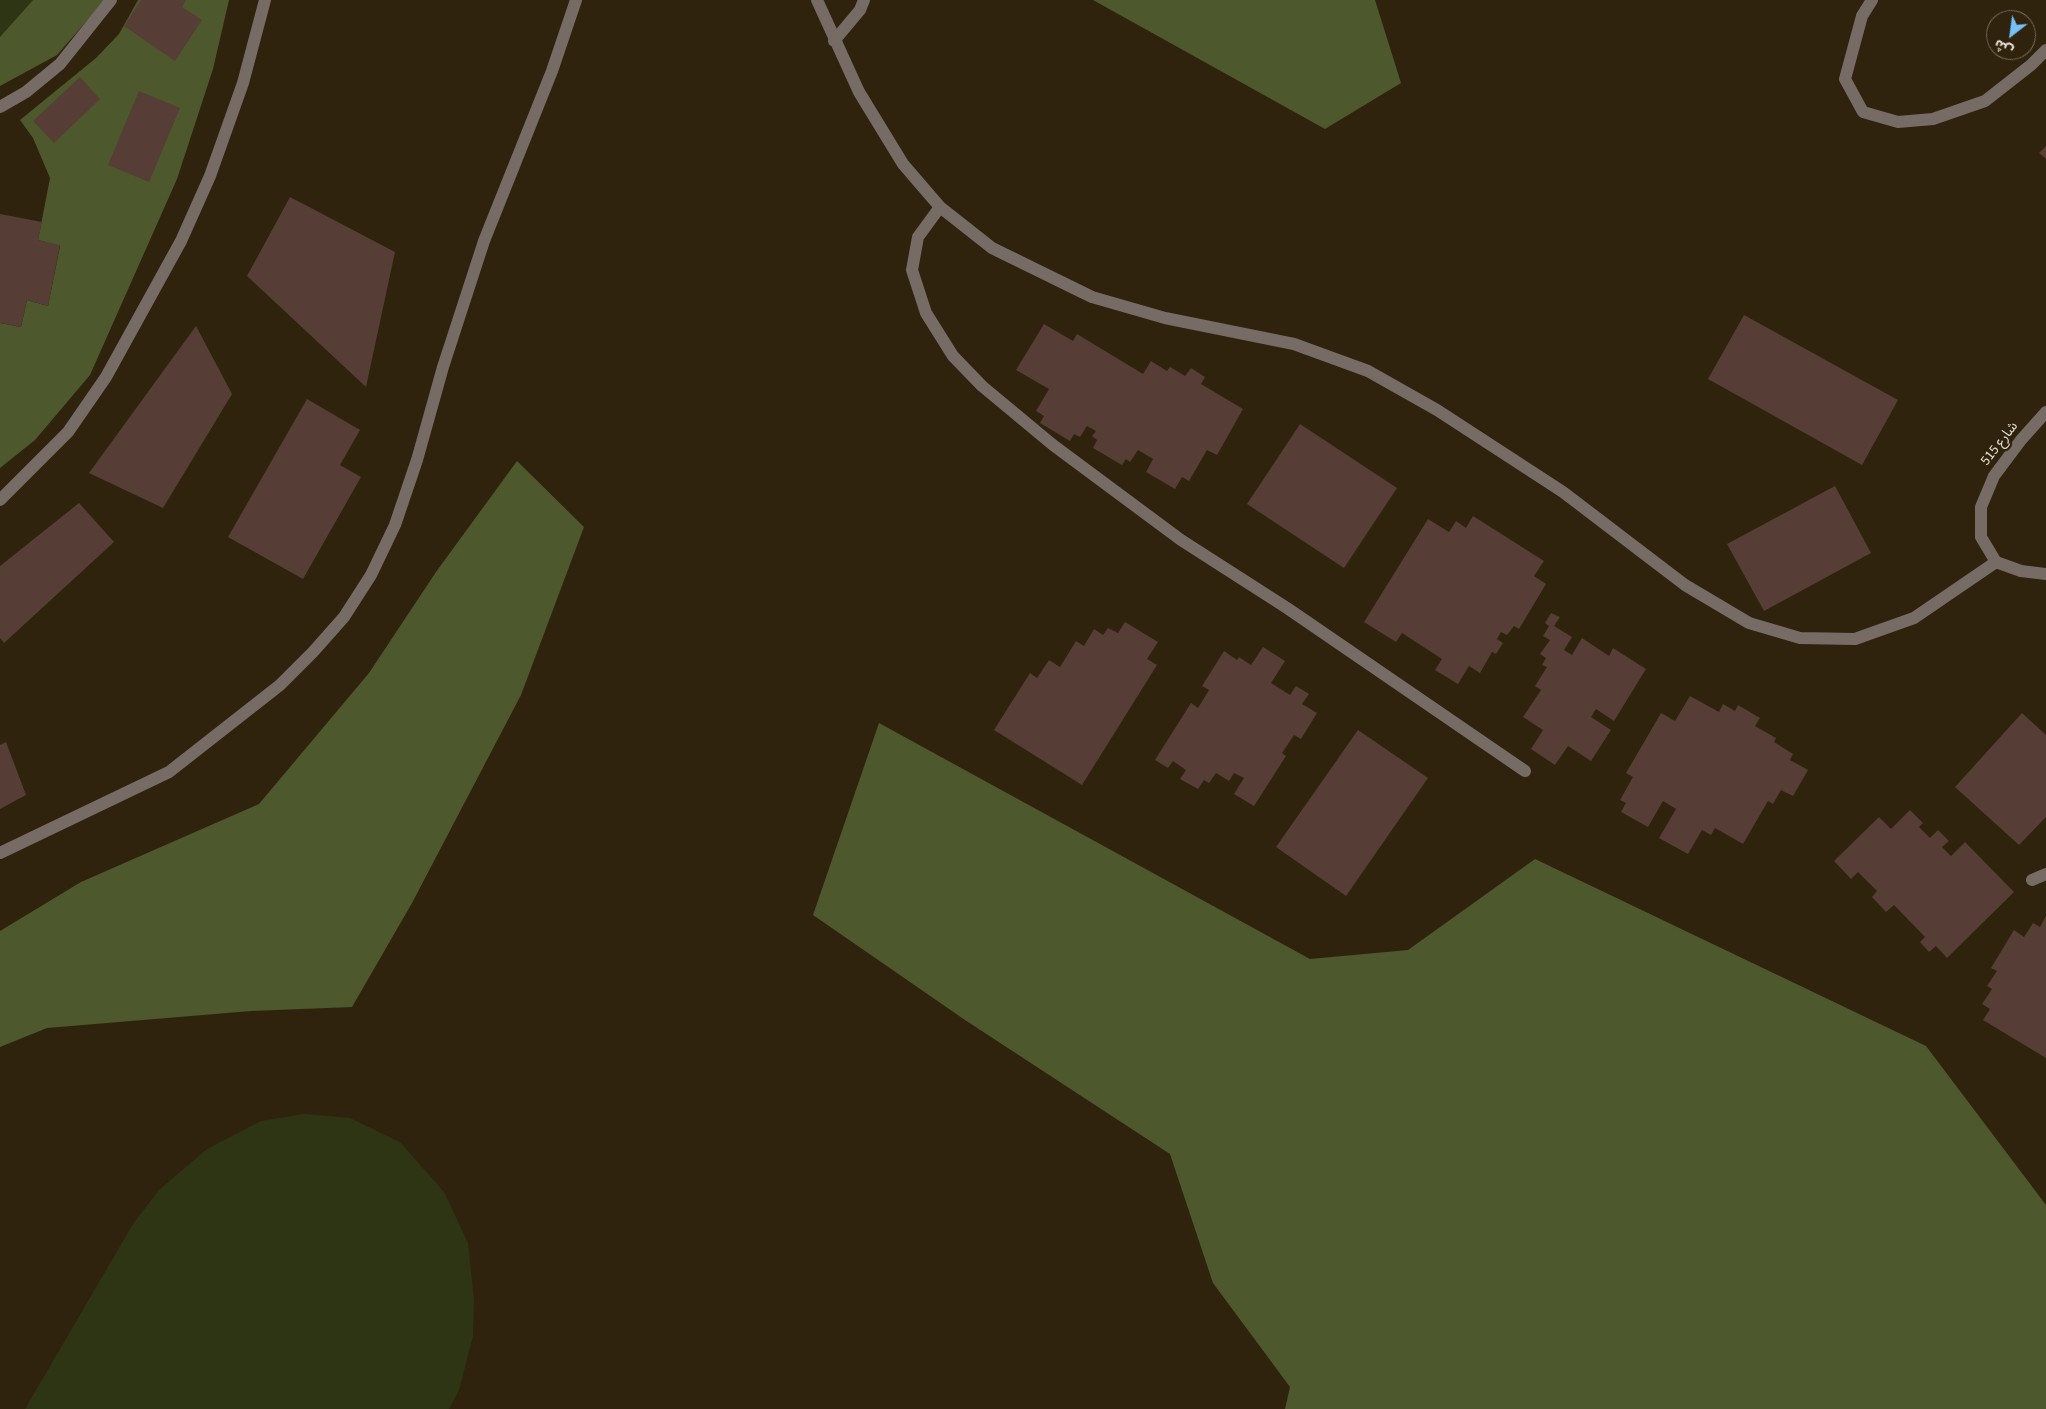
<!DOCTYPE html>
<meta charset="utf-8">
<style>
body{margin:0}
#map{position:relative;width:2046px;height:1409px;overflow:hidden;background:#2f230e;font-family:"Source Sans 3","Noto Sans Arabic",sans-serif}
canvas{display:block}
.north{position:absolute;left:1986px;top:10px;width:50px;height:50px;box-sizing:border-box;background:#2f230e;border:1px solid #776d5b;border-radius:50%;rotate:210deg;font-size:14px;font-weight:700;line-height:20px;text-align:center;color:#e3dccf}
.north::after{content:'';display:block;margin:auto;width:18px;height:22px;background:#77bff7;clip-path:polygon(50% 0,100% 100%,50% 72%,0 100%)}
</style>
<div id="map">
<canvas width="2046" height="1409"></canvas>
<div class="north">ش</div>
</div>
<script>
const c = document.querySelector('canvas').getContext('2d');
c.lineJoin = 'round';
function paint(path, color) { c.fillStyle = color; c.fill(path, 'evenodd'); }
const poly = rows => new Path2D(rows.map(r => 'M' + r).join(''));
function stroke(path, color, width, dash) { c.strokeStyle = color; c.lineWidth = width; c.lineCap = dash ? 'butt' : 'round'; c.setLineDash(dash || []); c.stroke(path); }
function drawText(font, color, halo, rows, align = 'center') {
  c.font = font + ' "Source Sans 3","Noto Sans Arabic",sans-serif'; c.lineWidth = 4.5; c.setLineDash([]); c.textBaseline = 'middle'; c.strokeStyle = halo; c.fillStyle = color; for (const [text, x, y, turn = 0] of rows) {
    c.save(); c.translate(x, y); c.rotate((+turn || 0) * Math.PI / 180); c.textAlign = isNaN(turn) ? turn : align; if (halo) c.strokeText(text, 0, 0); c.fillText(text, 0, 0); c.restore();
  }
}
paint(poly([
 [0,0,33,0,0,37],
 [304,1114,350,1118,400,1142,444,1192,468,1243,474,1300,473,1336,459,1390,449,1409,25,1409,133,1224,159,1190,207,1149,261,1121]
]), '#2e3515');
paint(poly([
 [33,0,105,0,57,55,0,86,0,37],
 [138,0,229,0,213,69,177,179,90,375,35,440,0,468,0,323,21,327,27,300,48,306,60,246,38,240,50,178,33,138,20,120,96,58,119,34],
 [1093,0,1375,0,1401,83,1325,129],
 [517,461,584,527,521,695,412,903,352,1007,251,1011,47,1028,0,1047,0,931,81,882,259,804,369,673,436,572],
 [879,723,1310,959,1408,950,1535,859,1926,1046,2046,1205,2046,1409,1285,1409,1290,1387,1213,1283,1170,1154,965,1020,813,915]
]), '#4e582d');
paint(poly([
 [141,0,186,0,182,7,202,20,175,61,124,26],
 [80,77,100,99,54,143,33,121],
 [139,91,180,108,149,182,108,165],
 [2046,146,2046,159,2039,153],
 [290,197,395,252,366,387,247,276],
 [0,214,42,222,38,240,60,245,48,306,27,300,21,327,0,323],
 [1744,315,1898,400,1862,465,1708,379],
 [1044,324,1073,341,1077,334,1143,374,1151,361,1167,371,1170,367,1185,376,1191,368,1205,377,1201,384,1243,409,1217,455,1207,450,1189,481,1182,477,1175,489,1146,472,1153,459,1138,450,1130,462,1126,459,1122,465,1093,448,1097,440,1092,436,1096,431,1087,426,1080,437,1074,434,1070,441,1040,423,1044,416,1036,411,1049,389,1016,370],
 [196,326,232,394,163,508,89,473],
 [307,399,360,430,340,465,361,477,303,579,228,537],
 [1300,424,1397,488,1344,568,1247,504],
 [1835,486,1871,553,1764,611,1727,544],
 [79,503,114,542,4,643,0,638,0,566],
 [1473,516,1544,561,1534,576,1546,584,1519,629,1514,626,1507,635,1501,632,1497,639,1503,643,1496,654,1492,652,1480,673,1469,666,1458,684,1435,670,1442,659,1402,633,1396,642,1364,622,1428,519,1449,532,1456,521,1466,528],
 [1551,613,1560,617,1554,626,1572,637,1564,650,1572,655,1582,638,1609,656,1613,648,1646,669,1614,721,1596,709,1591,717,1611,730,1591,761,1568,746,1555,765,1531,749,1543,730,1523,717,1541,690,1535,686,1547,667,1542,665,1546,658,1540,654,1550,640,1543,636,1549,626,1545,623],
 [1125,622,1158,642,1147,659,1157,665,1082,785,994,730,1030,673,1037,678,1049,660,1060,667,1076,641,1084,646,1094,629,1103,635,1108,628,1118,633],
 [1263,647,1285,661,1271,683,1290,695,1296,686,1309,694,1302,704,1317,713,1301,739,1294,735,1282,753,1286,756,1254,806,1234,794,1244,778,1234,773,1229,781,1216,773,1209,783,1204,780,1198,789,1180,779,1186,770,1173,761,1168,768,1155,760,1191,703,1198,708,1209,690,1202,686,1224,651,1237,660,1239,657,1251,665],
 [1690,696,1719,712,1723,704,1735,711,1738,705,1760,718,1755,726,1776,738,1774,742,1793,754,1790,760,1808,770,1793,796,1781,790,1773,804,1768,801,1743,844,1715,828,1711,835,1702,830,1688,854,1659,838,1676,809,1663,801,1648,827,1621,812,1626,803,1620,800,1633,777,1626,773,1661,713,1675,721],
 [2022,713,2046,735,2046,817,2019,845,1955,787],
 [1358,730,1428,778,1346,896,1276,847],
 [6,742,26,795,0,809,0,745],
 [1910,810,1923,823,1919,827,1930,838,1938,830,1949,841,1942,847,1951,856,1965,842,2014,892,1947,958,1936,946,1929,952,1920,942,1925,937,1894,905,1886,912,1872,897,1877,891,1858,872,1851,879,1834,861,1879,817,1891,829],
 [2046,916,2046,1058,1983,1020,1990,1009,1982,1004,1992,989,1987,986,1997,971,1991,968,2014,930,2024,937,2033,923,2040,927]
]), '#563d35');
stroke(poly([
 [817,0,859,92,903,164,940,207,992,248,1092,297,1165,318,1294,344,1368,371,1437,410,1563,492,1685,585,1749,623,1800,638,1855,639,1914,618,1996,562],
 [1872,0,1862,16,1845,79,1863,112,1898,122,1933,119,1985,101,2031,65,2046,50],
 [834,41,860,10,864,0],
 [0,107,26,92,60,64,111,0],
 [940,207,918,237,912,270,926,313,953,356,982,386,1053,445,1181,540,1287,608,1525,771],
 [2046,412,2021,440,1994,476,1981,507,1981,537,1996,562,2021,571,2046,574],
 [0,500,68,432,106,377,181,241,210,176,243,83,265,0],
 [0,853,169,772,280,685,313,652,344,617,371,575,395,525,417,460,443,367,484,241,552,71,576,0],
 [2032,880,2046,874]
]), '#776b66', 12);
drawText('14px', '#e3dccf', '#2f230e', [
 ["شارع 515",2000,444,-52]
]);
</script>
